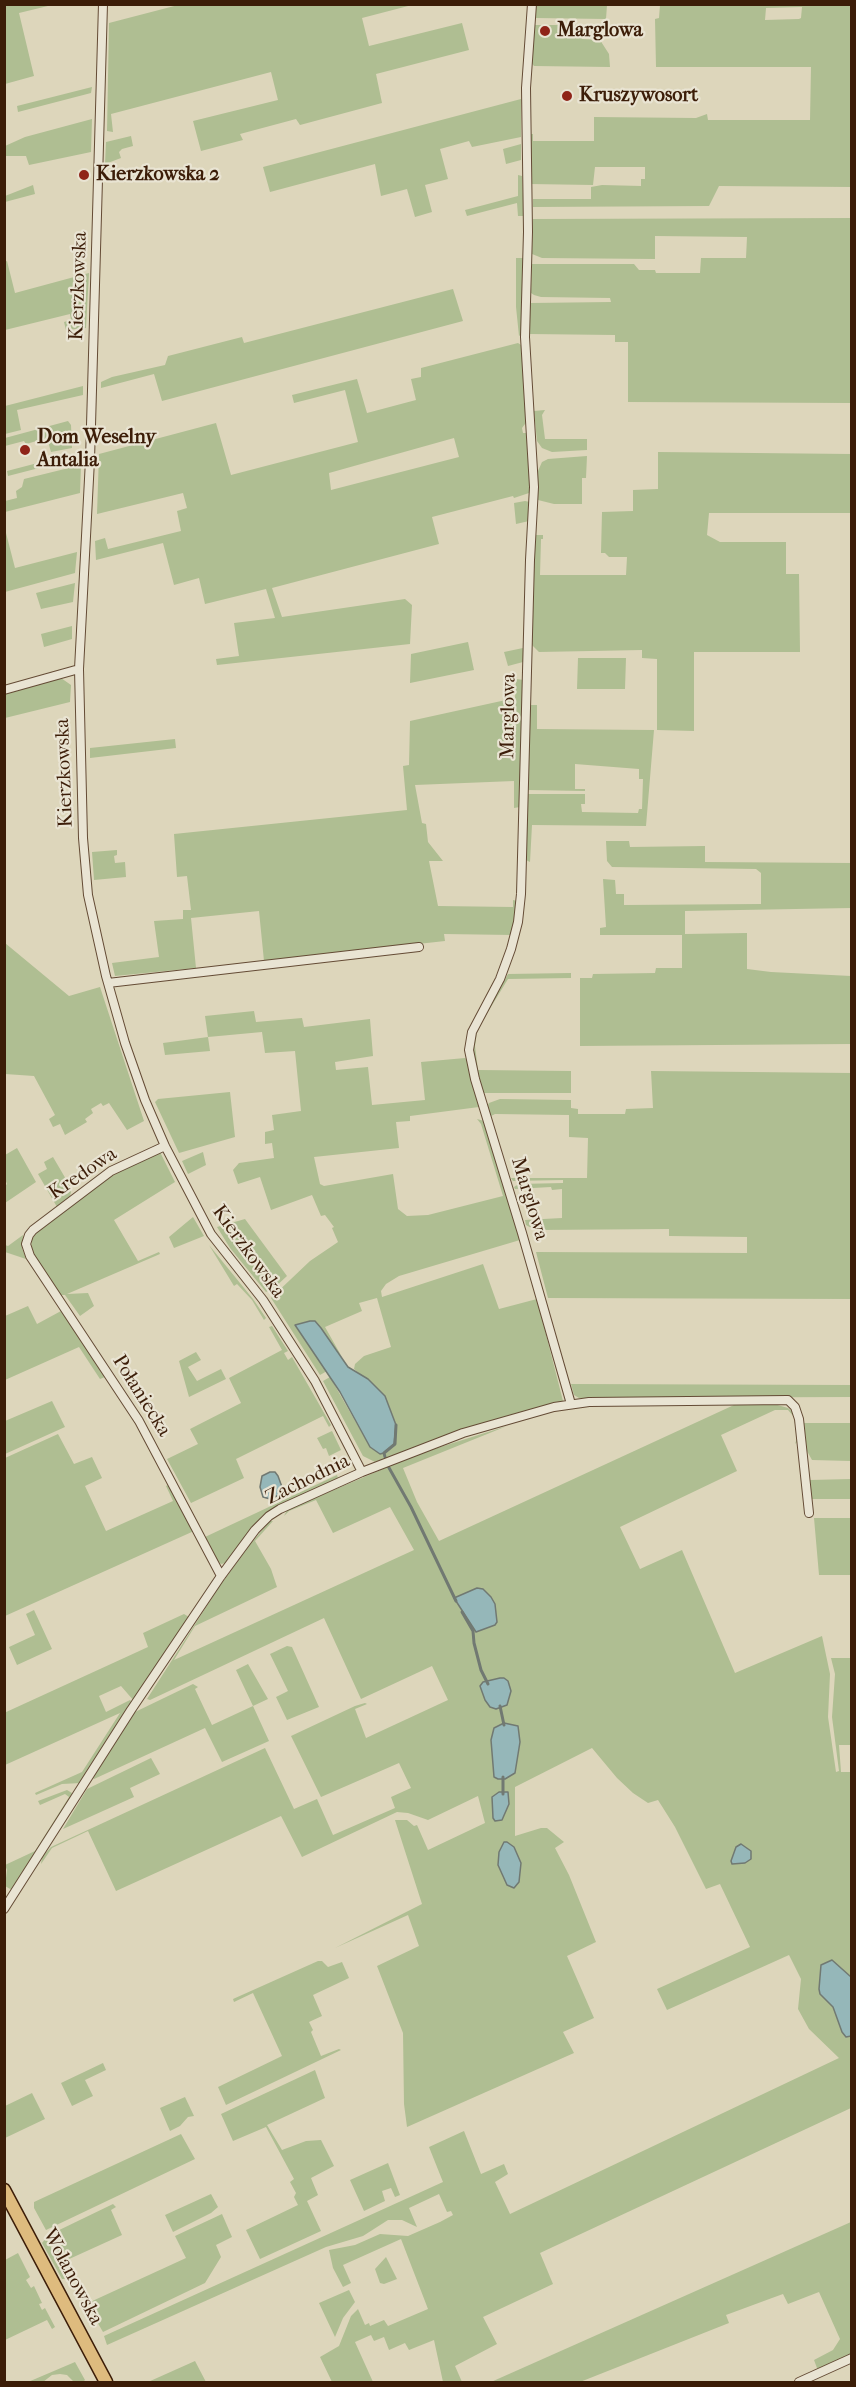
<!DOCTYPE html>
<meta charset="utf-8">
<style>
body{margin:0}
#map{position:relative;width:856px;height:2387px;overflow:hidden;background:#ddd6bb;font-family:"IM FELL French Canon",serif}
canvas{display:block}
.frame{position:absolute;inset:0;border:6px solid #3c1d08;pointer-events:none}
</style>
<div id="map">
<canvas width="856" height="2387"></canvas>
<div class="frame"></div>
</div>
<script>
const c = document.querySelector('canvas').getContext('2d');
c.lineJoin = 'round';
function paint(path, color) { c.fillStyle = color; c.fill(path, 'evenodd'); }
const poly = rows => new Path2D(rows.map(r => 'M' + r).join(''));
function stroke(path, color, width, dash) { c.strokeStyle = color; c.lineWidth = width; c.lineCap = dash ? 'butt' : 'round'; c.setLineDash(dash || []); c.stroke(path); }
function drawText(font, color, halo, rows, align = 'center') {
  c.font = font + ' "IM FELL French Canon",serif'; c.lineWidth = 4.5; c.setLineDash([]); c.textBaseline = 'middle'; c.strokeStyle = halo; c.fillStyle = color; for (const [text, x, y, turn = 0] of rows) {
    c.save(); c.translate(x, y); c.rotate((+turn || 0) * Math.PI / 180); c.textAlign = isNaN(turn) ? turn : align; if (halo) c.strokeText(text, 0, 0); c.fillText(text, 0, 0); c.restore();
  }
}
paint(poly([
 [5,4,52,5,19,13,34,76,5,84],
 [182,4,412,5,362,18,369,46,462,23,469,50,376,74,382,103,300,125,296,119,240,134,243,140,201,151,193,121,278,100,271,72,111,114,113,132,107,131,109,23],
 [536,5,607,5,606,19,535,18],
 [660,5,851,5,851,187,719,186,709,206,533,207,533,199,591,199,591,187,602,185,641,186,641,179,645,179,645,167,595,167,593,185,530,184,530,134,533,134,533,141,594,141,594,117,696,118,707,114,708,120,810,120,811,67,656,67,655,19,659,18],
 [802,7,801,18,799,19,765,20,766,8],
 [534,25,582,25,582,39,600,40,609,54,610,67,534,66,531,62],
 [92,87,91,93,18,112,17,106],
 [521,99,521,137,472,147,469,141,440,149,448,179,425,185,432,212,415,217,407,189,381,196,375,164,270,192,263,167],
 [92,119,91,152,29,165,26,156,5,156,5,146,25,137],
 [131,136,133,146,122,149,119,152,121,158,105,164,106,142],
 [521,144,521,160,506,164,503,149],
 [518,175,522,176,524,216,518,216,517,203,467,216,465,210,518,196],
 [33,185,35,194,5,202,5,196],
 [851,218,851,403,628,402,628,342,615,342,615,335,529,334,530,303,611,302,610,298,541,297,534,295,531,293,532,264,634,264,639,270,655,270,656,273,700,273,701,258,746,258,747,237,655,236,655,259,542,258,532,254,533,219],
 [516,258,525,258,522,334,519,336,516,307],
 [7,261,15,293,89,273,86,328,66,330,64,322,71,320,70,314,5,330,4,262],
 [453,289,463,321,162,401,154,374,101,388,101,382,112,377,165,365,168,356,242,337,244,343],
 [518,343,521,345,523,351,528,420,522,428,523,433,529,433,532,492,514,498,513,496,432,517,439,544,272,588,282,617,405,599,412,605,410,644,217,665,216,659,239,656,234,623,275,618,266,589,205,604,199,578,174,585,163,543,96,560,95,541,105,538,108,549,181,531,177,511,187,508,183,493,97,514,99,454,216,423,231,475,358,442,345,390,294,403,292,395,357,379,367,413,416,400,411,379,421,377,421,368],
 [454,438,459,457,331,490,329,473],
 [83,386,83,395,17,410,21,430,5,434,5,406],
 [545,410,542,415,545,439,587,439,587,450,552,452,542,448,537,441,534,411],
 [68,421,71,425,72,448,51,452,47,438,26,444,24,441,5,446,5,438],
 [658,452,851,454,851,513,709,513,707,535,720,542,786,542,786,574,799,574,800,652,694,652,694,731,657,730,657,659,642,658,642,650,539,652,532,645,535,535,543,535,543,539,541,539,540,575,626,575,627,557,609,557,605,553,601,553,602,512,633,511,633,490,658,489],
 [72,454,73,458,70,460,8,476,7,471],
 [587,456,586,478,582,478,582,504,554,504,538,500,538,471,542,462,548,459],
 [81,465,80,493,5,512,5,501,17,498,16,491,22,487,24,479],
 [525,501,530,502,529,521,516,524,514,503],
 [6,533,15,568,77,552,75,573,5,592],
 [75,583,73,602,41,609,36,593],
 [72,626,72,639,44,647,41,634],
 [468,642,474,670,410,683,411,654],
 [523,648,523,662,508,666,504,652],
 [578,658,626,658,625,689,577,689],
 [61,678,71,685,70,702,5,718,5,693],
 [516,679,524,680,520,807,514,808,514,781,415,785,422,823,426,824,428,842,443,861,429,861,438,906,513,907,513,900,517,901,512,935,444,934,445,941,264,961,259,911,191,918,196,968,115,976,112,963,159,957,154,921,183,919,183,910,191,910,187,876,177,877,174,834,407,810,403,766,409,765,410,721,515,698],
 [530,705,537,705,537,729,654,730,646,826,532,825,530,862,526,860,527,794,585,794,585,804,581,804,582,812,638,813,639,809,642,809,643,779,639,779,639,769,575,764,575,789,585,789,585,791,527,790],
 [175,739,176,748,90,758,90,748],
 [606,841,629,841,630,847,705,846,705,862,851,863,851,908,685,911,685,934,747,933,747,969,771,972,851,976,851,1044,580,1046,580,978,592,978,593,974,655,973,656,968,682,968,682,935,600,935,600,928,606,927,603,879,615,880,616,894,624,894,624,905,761,904,761,873,756,869,612,867,607,861],
 [117,850,117,855,114,856,115,863,125,862,126,877,94,880,92,852],
 [5,943,69,996,100,987,144,1121,127,1130,109,1103,103,1106,101,1103,91,1109,93,1113,85,1119,87,1122,65,1135,60,1124,53,1127,49,1119,55,1115,34,1076,5,1074],
 [571,973,571,978,508,979,483,1020,482,1019,508,974],
 [254,1011,256,1022,302,1018,304,1027,370,1019,373,1056,335,1062,336,1070,368,1067,372,1105,425,1100,421,1062,465,1058,467,1060,479,1107,410,1116,410,1121,396,1122,399,1148,314,1157,320,1184,324,1186,393,1174,398,1209,407,1216,428,1215,503,1196,481,1124,477,1119,484,1121,520,1240,399,1276,386,1284,381,1291,382,1297,483,1264,499,1309,537,1299,563,1401,461,1430,375,1462,363,1456,323,1381,330,1377,370,1447,380,1454,394,1444,396,1425,385,1396,354,1369,355,1364,364,1356,391,1347,377,1298,359,1303,362,1311,325,1327,342,1357,315,1321,296,1325,327,1371,320,1375,271,1298,310,1261,338,1242,332,1228,334,1227,325,1215,321,1216,312,1195,271,1210,260,1177,238,1184,233,1170,239,1163,274,1158,272,1143,265,1144,265,1132,274,1130,272,1115,301,1111,295,1051,265,1053,262,1032,208,1037,210,1051,165,1055,163,1043,208,1037,205,1016],
 [478,1026,475,1046,478,1070,571,1071,571,1093,484,1093,474,1063,473,1050],
 [651,1071,851,1073,851,1299,548,1298,536,1252,747,1253,747,1237,669,1236,669,1229,535,1230,526,1225,525,1220,562,1218,562,1189,552,1190,551,1187,515,1189,514,1187,519,1184,563,1183,563,1180,513,1181,511,1178,587,1178,588,1138,569,1137,569,1115,495,1114,489,1117,487,1107,489,1103,500,1099,571,1100,571,1108,578,1109,578,1114,625,1114,626,1109,653,1108],
 [230,1092,235,1137,179,1153,155,1102,158,1099],
 [17,1148,36,1182,5,1203,5,1186,7,1184,5,1179,5,1155],
 [160,1152,175,1182,114,1220,138,1261,159,1252,160,1254,67,1294,88,1293,94,1306,80,1316,65,1295,61,1295,34,1257,31,1248,32,1239,37,1231,105,1180,133,1164],
 [203,1152,206,1165,188,1174,182,1161],
 [53,1157,70,1186,71,1192,70,1196,57,1207,38,1174,47,1169,44,1162],
 [193,1217,204,1236,174,1248,169,1237],
 [245,1219,287,1276,274,1288,266,1292,230,1248,217,1227],
 [23,1235,22,1248,26,1259,5,1252,5,1245,8,1246],
 [209,1245,253,1299,266,1318,264,1320,252,1300,237,1284,234,1286],
 [28,1306,37,1324,61,1311,105,1377,100,1379,79,1347,5,1380,5,1316],
 [272,1326,288,1351,284,1353,288,1360,292,1357,331,1425,329,1427,323,1416,236,1459,244,1478,191,1503,167,1459,198,1444,190,1429,241,1403,229,1378,282,1350,269,1327],
 [196,1352,201,1360,188,1367,197,1381,221,1369,226,1379,189,1397,179,1361],
 [571,1384,851,1385,852,1397,579,1398,574,1395],
 [52,1401,65,1427,5,1454,5,1421],
 [774,1404,788,1408,796,1415,798,1441,795,1444,797,1438,794,1417,788,1410,775,1410,721,1435,737,1471,620,1527,640,1569,682,1550,735,1673,822,1636,830,1674,828,1717,836,1772,839,1771,832,1717,835,1674,831,1658,851,1658,851,1745,839,1745,841,1772,852,1772,851,2108,540,2253,553,2284,483,2317,497,2344,455,2366,462,2382,443,2382,434,2340,409,2350,405,2343,389,2350,384,2337,374,2341,371,2335,355,2342,373,2382,332,2382,320,2357,339,2346,351,2316,358,2309,365,2325,369,2323,370,2326,384,2320,388,2326,428,2309,401,2239,343,2265,351,2283,343,2287,333,2268,329,2250,355,2245,380,2234,408,2236,440,2222,453,2215,451,2211,447,2212,439,2194,409,2208,417,2227,402,2220,388,2220,363,2236,326,2247,107,2345,104,2336,443,2182,429,2147,464,2131,481,2174,504,2164,508,2174,495,2182,510,2214,839,2058,809,2029,798,2009,801,1979,789,1955,667,2010,657,1989,750,1947,720,1884,706,1889,675,1827,658,1800,648,1803,633,1793,617,1778,592,1748,515,1787,515,1836,541,1828,547,1828,564,1842,555,1848,569,1875,596,1942,567,1956,594,2018,563,2032,574,2053,407,2127,404,2104,403,2033,377,1966,419,1946,408,1915,335,1948,422,1904,395,1820,407,1820,414,1826,417,1825,428,1850,485,1823,478,1796,428,1820,408,1813,397,1812,302,1857,281,1816,116,1891,88,1831,52,1848,41,1864,42,1857,51,1847,265,1748,294,1809,317,1799,333,1835,395,1808,391,1797,411,1788,399,1763,321,1797,291,1736,355,1706,365,1703,367,1704,355,1709,366,1738,448,1700,432,1666,361,1699,324,1618,150,1700,147,1699,219,1587,252,1542,270,1521,273,1521,255,1541,271,1569,277,1587,195,1626,174,1660,414,1550,390,1507,333,1533,316,1500,289,1511,284,1516,287,1510,418,1454,507,1426,403,1468,417,1502,439,1541,734,1405],
 [804,1423,851,1423,851,1461,812,1460,807,1451],
 [332,1431,341,1450,329,1456,326,1448,323,1449,317,1438],
 [58,1434,74,1464,92,1457,102,1478,85,1486,106,1531,173,1501,166,1486,170,1484,194,1531,5,1616,5,1458],
 [337,1475,338,1478,262,1516,226,1563,221,1564,214,1558,205,1537],
 [851,1479,851,1499,812,1499,810,1480],
 [814,1518,851,1518,851,1575,819,1575],
 [34,1610,52,1649,17,1665,9,1647,35,1635,26,1614],
 [184,1614,189,1617,134,1701,121,1686,99,1696,106,1712,130,1700,133,1703,81,1783,62,1784,36,1795,35,1793,82,1772,120,1713,5,1765,4,1713,148,1647,143,1633],
 [287,1646,292,1647,319,1707,287,1720,276,1697,288,1691,270,1654],
 [248,1664,268,1699,253,1706,269,1741,222,1762,205,1728,94,1779,93,1778,135,1712,193,1684,198,1687,195,1689,212,1725,253,1706,236,1670],
 [151,1758,160,1774,130,1788,134,1797,63,1829,87,1789],
 [67,1790,72,1793,72,1797,12,1890,5,1886,7,1870,5,1865,35,1851,69,1797,65,1794,40,1805,38,1801],
 [318,1961,322,1961,328,1967,342,1962,349,1978,313,1995,322,2016,309,2022,313,2030,311,2032,321,2056,339,2049,341,2050,226,2105,218,2087,282,2056,253,1993,234,2002,233,1999],
 [103,2063,106,2070,85,2080,93,2096,72,2106,61,2083],
 [315,2070,325,2098,267,2125,282,2150,306,2141,321,2140,334,2166,311,2178,318,2195,307,2201,321,2231,260,2259,246,2230,298,2205,294,2197,296,2193,290,2182,294,2179,266,2127,233,2141,221,2114],
 [32,2093,45,2119,5,2138,5,2106],
 [185,2097,194,2116,188,2117,180,2126,170,2131,160,2108],
 [181,2134,195,2159,46,2230,34,2208,34,2202],
 [388,2163,400,2195,395,2197,391,2188,382,2191,385,2201,364,2211,350,2180],
 [211,2194,218,2207,211,2213,173,2232,165,2215],
 [113,2204,116,2207,111,2210,122,2235,67,2260,75,2277,72,2278,50,2237,51,2234],
 [222,2214,232,2237,216,2245,221,2257,205,2283,103,2332,75,2284,77,2283,88,2303,186,2258,175,2236],
 [851,2222,851,2354,820,2370,817,2368,814,2360,833,2350,840,2339,819,2292,788,2304,783,2294,772,2298,726,2315,729,2323,580,2382,491,2382],
 [46,2238,67,2279,62,2279,42,2243],
 [18,2253,30,2277,26,2280,31,2288,34,2286,42,2303,39,2304,42,2310,45,2308,55,2327,52,2329,47,2320,5,2340,5,2260],
 [386,2257,397,2279,384,2284,380,2283,375,2269],
 [349,2290,355,2302,343,2318,335,2337,319,2303],
 [195,2361,206,2382,148,2382],
 [75,2362,85,2380,83,2382,74,2382,67,2375,60,2374,52,2375,43,2382,28,2382]
]), '#afbe92');
const water = poly([
 [310,1321,315,1321,321,1328,348,1367,368,1379,385,1396,396,1425,394,1444,384,1453,380,1454,370,1447,340,1392,295,1325,310,1321],
 [270,1472,275,1472,278,1476,282,1487,279,1495,270,1499,263,1497,260,1487,262,1476,270,1472],
 [477,1588,483,1589,491,1597,495,1604,497,1622,495,1625,476,1632,454,1598,477,1588],
 [500,1678,504,1678,508,1681,511,1691,507,1705,496,1709,490,1707,485,1700,480,1686,483,1682,500,1678],
 [504,1723,518,1726,520,1742,515,1773,505,1779,498,1779,494,1777,491,1740,494,1728,504,1723],
 [499,1792,508,1792,509,1804,502,1820,495,1821,493,1818,492,1797,499,1792],
 [504,1842,507,1842,514,1847,521,1863,519,1882,514,1888,507,1885,498,1865,499,1852,504,1842],
 [741,1844,751,1851,751,1859,745,1863,732,1864,731,1861,736,1847,741,1844],
 [832,1960,851,1977,851,2036,846,2037,842,2032,833,2007,820,1994,819,1989,821,1965,832,1960]
]);
paint(water, '#95b7b9');
stroke(water, '#717972', 1.5);
stroke(poly([
 [385,1457,384,1453,395,1444,396,1425],
 [388,1466,411,1507,456,1601],
 [462,1612,473,1631,474,1643,481,1670,488,1684],
 [500,1706,504,1725],
 [503,1794,503,1777]
]), '#717972', 3);
const minor = poly([
 [103,4,90,460,79,669,83,838,88,895,106,976,125,1043,145,1100,165,1146,211,1234,263,1300,315,1381,362,1472],
 [532,4,526,88,528,232,525,337,534,487,530,560,521,894,518,922,511,949,500,979,472,1032,469,1050,475,1079,522,1233,571,1404],
 [4,690,79,669],
 [108,983,419,947],
 [165,1146,111,1171,33,1230,29,1235,26,1244,30,1256,139,1421,221,1576],
 [4,1909,131,1710,221,1576,255,1530,269,1516,280,1509,362,1472,463,1433,554,1407,589,1402,788,1400,795,1407,799,1419,809,1513],
 [799,2382,852,2358]
]);
const primary = poly([
 [4,2190,106,2382]
]);
stroke(minor, '#644b35', 10);
stroke(primary, '#3c1d08', 15);
stroke(minor, '#e9e4d3', 8);
stroke(primary, '#debb7e', 12);
for (const [x, y, r, color] of [
 [545,31,6,"#8f2418"],
 [567,96,6,"#8f2418"],
 [84,175,6,"#8f2418"],
 [25,450,6,"#8f2418"]
]) { const dot = new Path2D(); dot.arc(x, y, r, 0, 2 * Math.PI); c.fillStyle = color; c.fill(dot); stroke(dot, '#e9e4d3', 2); }
drawText('bold 20px', '#3c1d08', '#e9e4d3', [
 ["Marglowa",557,31],
 ["Kruszywosort",579,96],
 ["Kierzkowska 2",96,175],
 ["Dom Weselny",37,438],
 ["Antalia",37,461]
], 'left');
drawText('20px', '#3c1d08', '#e9e4d3', [
 ["Kierzkowska",79,286,-88],
 ["Marglowa",509,716,-89],
 ["Kierzkowska",65,773,-92],
 ["Kredowa",83,1174,-34],
 ["Marglowa",529,1199,73],
 ["Kierzkowska",248,1252,54],
 ["Połaniecka",141,1396,58],
 ["Zachodnia",308,1480,-26],
 ["Wolanowska",72,2277,62]
]);
</script>
